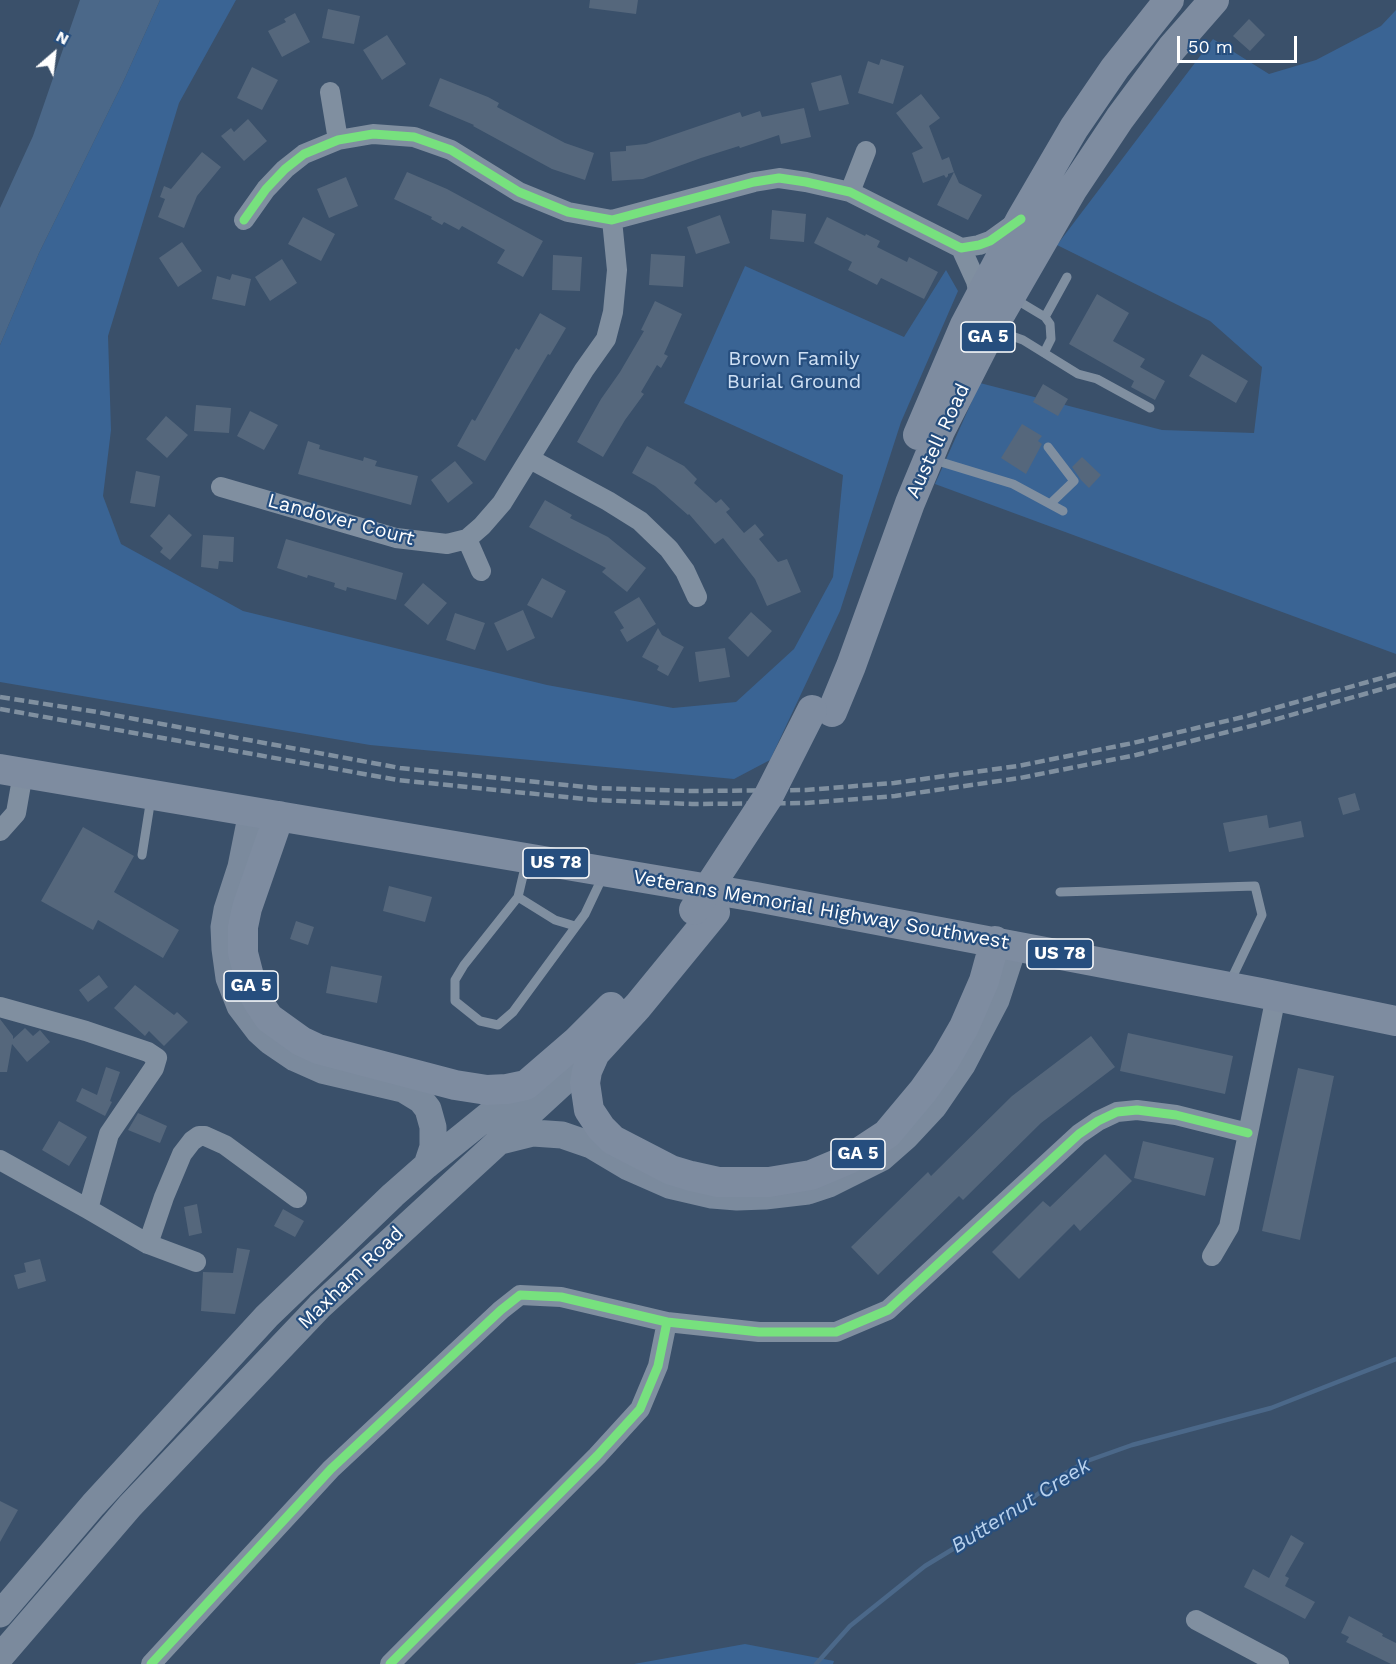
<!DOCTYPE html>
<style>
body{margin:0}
#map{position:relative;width:1396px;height:1664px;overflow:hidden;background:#3a506a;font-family:"Work Sans",sans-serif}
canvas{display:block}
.north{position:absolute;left:24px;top:24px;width:60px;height:60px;-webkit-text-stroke:4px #264e7e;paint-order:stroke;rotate:28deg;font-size:16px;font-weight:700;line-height:24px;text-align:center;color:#fff}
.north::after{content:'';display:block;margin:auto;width:21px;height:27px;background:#fff;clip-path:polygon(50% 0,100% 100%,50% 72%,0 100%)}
.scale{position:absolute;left:1177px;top:36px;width:120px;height:27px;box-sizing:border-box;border:3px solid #fff;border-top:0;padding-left:8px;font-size:18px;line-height:21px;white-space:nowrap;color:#fff;-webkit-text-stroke:4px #264e7e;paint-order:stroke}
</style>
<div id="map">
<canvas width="1396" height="1664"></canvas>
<div class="north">N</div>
<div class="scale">50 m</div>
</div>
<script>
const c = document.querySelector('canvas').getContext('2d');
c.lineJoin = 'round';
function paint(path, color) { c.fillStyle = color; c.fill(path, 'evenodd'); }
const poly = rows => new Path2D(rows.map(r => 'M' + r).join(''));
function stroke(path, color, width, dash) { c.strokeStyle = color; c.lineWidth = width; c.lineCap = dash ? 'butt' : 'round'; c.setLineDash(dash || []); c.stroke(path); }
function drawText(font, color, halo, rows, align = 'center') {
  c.font = font + ' "Work Sans",sans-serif'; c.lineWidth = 4.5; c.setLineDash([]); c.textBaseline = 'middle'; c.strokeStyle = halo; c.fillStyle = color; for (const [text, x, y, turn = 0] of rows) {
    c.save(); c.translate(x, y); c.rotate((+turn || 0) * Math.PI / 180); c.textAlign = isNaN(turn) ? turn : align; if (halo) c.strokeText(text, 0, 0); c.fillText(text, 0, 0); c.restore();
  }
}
paint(poly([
 [160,0,236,0,179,103,108,336,111,430,103,496,121,544,243,611,547,685,673,708,736,702,794,649,833,577,843,475,684,403,745,266,904,337,946,270,958,291,901,422,840,611,770,760,734,779,370,745,0,682,0,345,39,253,124,80],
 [1396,10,1396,654,935,484,980,383,1162,430,1254,433,1262,367,1210,321,1057,245,1213,39,1269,74,1316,60,1381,26],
 [745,1644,834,1661,833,1664,634,1664]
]), '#3a6494');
paint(poly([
 [80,0,160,0,124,80,39,253,0,345,0,208,33,136]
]), '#4b6889');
stroke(poly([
 [816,1664,850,1626,925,1566,986,1529,1027,1502,1066,1473,1087,1461,1132,1445,1271,1408,1396,1359]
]), '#4b6889', 4.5);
paint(poly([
 [590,0,638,0,636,14,589,8],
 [328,9,360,16,354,44,322,38],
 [295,13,310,42,282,57,268,31,286,22,284,19],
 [1249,19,1265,35,1250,51,1233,36],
 [387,35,406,64,382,80,363,50],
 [881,59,904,66,893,104,858,93,868,61,879,65],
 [252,67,278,80,262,110,237,98],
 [841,75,849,104,819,111,811,83],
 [440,78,488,97,499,103,497,107,565,143,594,153,585,180,552,169,473,126,474,125,429,106],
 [921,94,940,118,929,126,942,160,949,157,954,172,948,174,948,176,946,178,944,175,923,183,912,153,923,148,896,113],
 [804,108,811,137,781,144,779,135,740,148,739,146,701,158,643,179,612,181,610,152,626,151,626,146,646,144,740,112,742,117,760,111,762,117],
 [248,119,267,141,244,161,221,136,231,128,234,132],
 [202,152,221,167,197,196,184,228,158,217,165,199,160,197,164,186,171,189],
 [407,172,447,189,543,241,523,277,497,263,505,250,462,226,459,230,444,222,442,225,431,219,432,217,394,199],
 [954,172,959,183,982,195,968,220,937,205],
 [346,177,358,206,329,218,317,189],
 [772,210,806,214,804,242,770,239],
 [720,215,730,243,696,254,687,227],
 [303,217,335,234,321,261,288,244],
 [827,217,865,236,866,234,880,241,877,247,907,262,909,257,938,272,924,299,881,278,877,285,848,270,852,262,814,243],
 [182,242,202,271,178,287,159,258],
 [651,254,685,256,683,287,649,285],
 [553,255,582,257,580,291,552,290],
 [282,259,297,283,270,301,255,277],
 [232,274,251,279,245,306,212,299,217,276,230,280],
 [1097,294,1129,313,1113,341,1145,359,1140,367,1165,381,1155,400,1131,387,1134,381,1069,344],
 [655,301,682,314,664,354,668,356,661,368,657,365,641,392,644,394,625,420,603,457,577,442,601,399,620,372,644,331,641,330],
 [540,313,566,328,550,355,548,354,485,461,457,446,472,419,475,421,516,348,519,350],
 [1202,354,1248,381,1236,403,1189,376],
 [1043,384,1068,399,1058,416,1033,402],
 [196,405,231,408,229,433,194,431],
 [250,411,278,425,264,450,237,436],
 [166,416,188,435,167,458,146,439],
 [1022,424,1042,436,1038,441,1042,444,1026,474,1001,458],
 [308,441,320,445,319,449,363,461,364,457,377,461,375,466,418,476,411,505,298,474],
 [647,446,684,466,697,479,694,483,716,503,721,499,730,509,726,512,744,533,755,524,764,535,759,539,778,562,787,559,801,592,767,606,755,579,723,538,715,544,689,514,688,515,655,486,632,473],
 [1082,457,1101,475,1089,488,1081,480,1072,467],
 [455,461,473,483,448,503,431,480],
 [136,471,160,476,155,507,130,503],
 [545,500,572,515,570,518,608,537,646,568,627,592,602,572,606,568,529,527],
 [169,514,192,535,170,560,160,552,163,548,150,536],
 [203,535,234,537,233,562,219,561,218,569,201,567],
 [286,539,403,573,396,600,347,587,346,591,334,587,335,583,308,575,307,578,277,568],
 [542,578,566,591,552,618,527,605],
 [423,583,447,603,428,625,404,605],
 [639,597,656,624,627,642,620,630,624,628,614,612],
 [523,610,535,638,507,651,494,623],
 [751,612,772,631,748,657,728,638],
 [455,613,485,623,475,650,446,640],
 [658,628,662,635,684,647,668,676,657,670,659,666,642,657],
 [725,648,730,677,699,682,695,652],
 [1355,793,1360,810,1343,815,1338,798],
 [1267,815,1269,828,1301,821,1304,837,1229,852,1223,823],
 [83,827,134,856,114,892,179,930,163,958,98,920,93,930,41,901],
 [389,886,432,897,425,922,383,911],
 [296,921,314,927,308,945,290,939],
 [331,966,382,976,377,1003,326,993],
 [99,975,108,987,88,1002,79,990],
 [135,985,174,1015,177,1012,188,1022,164,1046,149,1031,145,1036,114,1008],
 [0,1019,13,1036,13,1039,25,1028,33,1036,40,1030,50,1042,27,1062,12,1044,7,1072,0,1072],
 [1128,1033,1233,1056,1225,1094,1120,1071],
 [1091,1036,1115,1067,1041,1123,963,1200,959,1196,878,1275,851,1247,928,1172,931,1176,1012,1096],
 [106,1067,120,1072,110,1101,112,1102,105,1116,76,1101,82,1088,97,1095],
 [1298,1068,1334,1076,1300,1240,1262,1231],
 [138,1113,167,1126,160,1143,128,1130],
 [59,1121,87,1137,69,1166,42,1150],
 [1143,1141,1214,1158,1205,1196,1134,1178],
 [1105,1154,1132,1181,1080,1231,1074,1224,1019,1279,992,1252,1043,1201,1050,1207],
 [197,1204,202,1233,189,1236,184,1207],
 [283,1209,304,1221,295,1237,274,1226],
 [237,1248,250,1250,235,1314,201,1311,203,1272,233,1273],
 [40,1259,46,1281,18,1289,14,1275,26,1272,24,1263],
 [0,1501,18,1510,0,1542],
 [1291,1535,1304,1543,1285,1576,1289,1578,1285,1586,1315,1602,1305,1619,1244,1587,1253,1569,1269,1578],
 [1349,1616,1383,1634,1382,1636,1396,1643,1396,1664,1391,1664,1346,1642,1349,1637,1341,1633]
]), '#55677c');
stroke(poly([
 [1015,299,1045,317,1050,324,1051,339,1044,353],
 [1045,317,1067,277],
 [995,335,1009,335,1023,340,1078,374,1097,379,1150,408],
 [1048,447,1074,481,1050,504],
 [931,459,1013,484,1063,511],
 [142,855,151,798],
 [526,863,518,897,464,965,455,980,455,1001,480,1021,498,1025,513,1012,585,914,603,876],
 [1060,892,1255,886,1262,915,1230,982],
 [518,897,555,920,575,926]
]), '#808fa0', 9);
stroke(poly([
 [330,92,338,140],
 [850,192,866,151],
 [244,220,266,189,285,169,304,154,338,140,373,134,414,137,451,150,519,192,568,212,612,220,754,182,779,178,806,182,850,192,961,248,979,245,990,241,1015,223],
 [961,248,976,281,980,299],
 [530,459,608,501,640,521,669,549,685,571,697,597],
 [221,487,396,538,447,544,467,539,482,526,502,503,584,370,606,339,613,312,617,270,612,220],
 [467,539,481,571],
 [0,831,16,813,23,773],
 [0,1007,86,1031,148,1052,157,1058,154,1068,109,1134,88,1209],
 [0,1160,88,1209,148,1244,196,1262],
 [148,1244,164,1197,182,1154,192,1141,199,1136,205,1136,225,1145,297,1198],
 [1212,1256,1229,1227,1276,996],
 [667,1322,759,1332,836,1332,888,1310,1079,1134,1098,1121,1117,1112,1137,1110,1176,1115,1248,1133],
 [1196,1620,1279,1664],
 [151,1664,331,1469,501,1310,520,1295,561,1297,667,1322,658,1366,640,1409,597,1456,390,1664]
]), '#808fa0', 20);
stroke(poly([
 [252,812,241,867,227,910,224,927,225,949,229,978,240,1006,259,1031,270,1041,295,1058,322,1070,403,1089,421,1100,428,1109,433,1127,433,1147,427,1165],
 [501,1141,533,1133,562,1135,591,1145,628,1167,669,1185,712,1195,737,1197,765,1196,808,1191,829,1184,881,1158,906,1136,934,1106,962,1065,996,1000,1014,945],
 [0,1614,93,1505,267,1316,393,1195,427,1165,526,1085],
 [0,1657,130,1506,320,1306,595,1053]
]), '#7b8a9d', 27);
stroke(poly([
 [918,435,965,325,1021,219,1074,128,1115,68,1169,0],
 [832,712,851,666,910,503,940,431,994,325,1072,190,1120,118,1172,48,1214,0],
 [0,769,756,897,1261,993,1396,1021],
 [279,816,247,908,243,927,243,953,253,992,259,1003,269,1018,301,1041,318,1049,455,1085,487,1090,507,1089,526,1085,577,1041,611,1007],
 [715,912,638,1006,595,1053,587,1071,585,1083,589,1110,601,1128,613,1140,671,1170,691,1176,718,1182,769,1182,811,1175,849,1159,887,1134,923,1091,945,1060,964,1027,984,981,995,941]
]), '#7e8ca0', 30);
stroke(poly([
 [0,697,97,712,400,768,596,788,692,791,806,790,894,783,1018,766,1133,743,1243,717,1396,674],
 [0,709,398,780,595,800,692,804,806,803,895,796,1020,778,1136,755,1263,723,1396,685]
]), '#8090a0', 4.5, [10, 4.5]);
stroke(poly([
 [694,910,768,797,812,710]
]), '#7e8ca0', 30);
stroke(poly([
 [244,220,266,189,285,169,304,154,338,140,373,134,414,137,451,150,519,192,568,212,612,220,754,182,779,178,806,182,850,192,961,248,979,245,990,241,1021,219],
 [667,1322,759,1332,836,1332,888,1310,1079,1134,1098,1121,1117,1112,1137,1110,1176,1115,1248,1133],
 [151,1664,331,1469,501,1310,520,1295,561,1297,667,1322,658,1366,640,1409,597,1456,390,1664]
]), '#77e17e', 9);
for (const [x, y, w] of [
 [988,337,54],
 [556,863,66],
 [1060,954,66],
 [251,986,54],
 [858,1154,54]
]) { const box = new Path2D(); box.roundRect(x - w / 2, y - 15, w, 30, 4.5); c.fillStyle = '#264e7e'; c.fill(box); stroke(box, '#fff', 1.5); }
drawText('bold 18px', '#fff', null, [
 ["GA 5",988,337],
 ["US 78",556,863],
 ["US 78",1060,954],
 ["GA 5",251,986],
 ["GA 5",858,1154]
]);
drawText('20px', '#cfe0f4', '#264e7e', [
 ["Brown Family",794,359],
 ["Burial Ground",794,382]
]);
drawText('20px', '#fff', '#264e7e', [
 ["Austell Road",938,441,-65],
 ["Landover Court",341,520,15],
 ["Veterans Memorial Highway Southwest",821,910,10],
 ["Maxham Road",351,1278,-44]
]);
drawText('italic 21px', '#b8d1ed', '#264e7e', [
 ["Butternut Creek",1021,1506,-32]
]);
</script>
